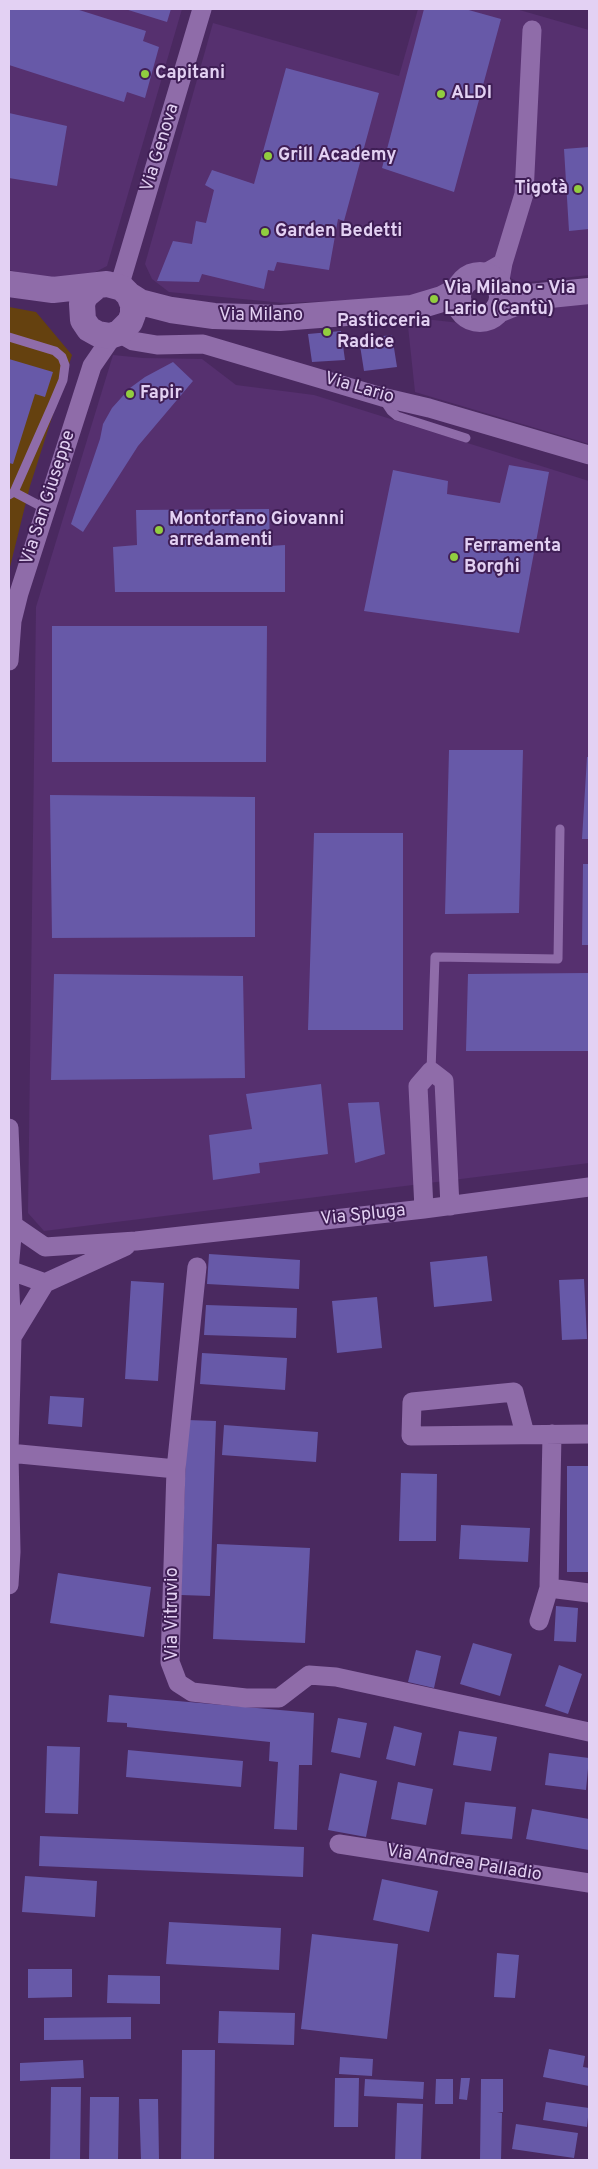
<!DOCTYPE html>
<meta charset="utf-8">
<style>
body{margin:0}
#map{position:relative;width:598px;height:2169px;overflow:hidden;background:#4a2960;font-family:Overpass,sans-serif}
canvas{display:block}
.frame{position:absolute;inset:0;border:10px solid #e3d1f3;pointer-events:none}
</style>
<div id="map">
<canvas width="598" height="2169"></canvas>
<div class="frame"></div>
</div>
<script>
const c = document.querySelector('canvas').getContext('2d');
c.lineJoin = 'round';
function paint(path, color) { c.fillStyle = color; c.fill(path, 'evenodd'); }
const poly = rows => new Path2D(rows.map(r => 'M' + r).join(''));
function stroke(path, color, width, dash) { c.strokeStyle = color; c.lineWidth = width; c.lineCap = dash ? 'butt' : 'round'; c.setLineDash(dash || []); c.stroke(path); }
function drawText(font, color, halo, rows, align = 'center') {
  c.font = font + ' Overpass,sans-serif'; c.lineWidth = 4; c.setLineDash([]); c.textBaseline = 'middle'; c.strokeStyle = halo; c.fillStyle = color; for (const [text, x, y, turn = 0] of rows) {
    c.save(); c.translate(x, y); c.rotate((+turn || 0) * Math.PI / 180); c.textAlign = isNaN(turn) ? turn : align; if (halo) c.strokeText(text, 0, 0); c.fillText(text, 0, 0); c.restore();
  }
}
paint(poly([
 [9,9,182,9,107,266,72,284,9,270],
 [418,9,516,9,589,30,589,275,520,283,487,266,471,268,456,276,448,289,421,297,284,303,169,292,152,279,145,264,213,23,399,76],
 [589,303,589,444,415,392,407,317,460,323,466,328,481,330,535,309],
 [113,355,143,358,202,359,236,385,314,395,589,481,589,1163,44,1231,28,1213,36,607]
]), '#56306f');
paint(poly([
 [9,307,36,312,72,355,30,486,9,571]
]), '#65410f');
paint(poly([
 [9,9,76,9,146,31,143,41,159,47,145,98,127,92,124,102,9,65],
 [125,9,171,9,167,22],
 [424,9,465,9,501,19,454,192,382,168],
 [286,68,379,93,344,221,338,219,329,270,277,262,274,271,268,270,264,289,202,274,199,282,157,281,173,241,192,244,196,221,206,223,214,190,205,185,212,170,254,184],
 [9,113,67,126,57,186,9,178],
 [589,147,589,229,569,231,564,149],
 [341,331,345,360,312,362,308,334],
 [392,335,397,367,364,371,359,339],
 [9,359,53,372,45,397,35,394,13,464,9,463],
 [173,362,193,381,138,446,83,532,71,524,100,439,103,424,112,408,130,388,145,377],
 [509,465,549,472,519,633,364,611,393,470,448,481,447,494,500,503],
 [269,509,270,546,285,545,285,592,115,592,113,547,137,545,136,510],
 [52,626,267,626,266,762,52,762],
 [449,750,523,750,519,913,445,914],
 [587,757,589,757,589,839,582,839],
 [50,795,255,797,255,937,52,938],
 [314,833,403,833,403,1030,308,1030],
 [583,864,589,864,589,945,582,945],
 [589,973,589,1051,466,1051,468,974],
 [54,974,243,976,245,1078,51,1080],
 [321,1084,328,1154,259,1163,260,1173,213,1180,209,1135,252,1129,246,1094],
 [379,1102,385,1154,355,1163,348,1103],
 [209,1254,300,1260,299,1289,207,1284],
 [487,1256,492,1301,434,1307,430,1262],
 [584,1279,587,1339,562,1340,559,1280],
 [131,1281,164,1283,158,1381,125,1379],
 [377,1297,382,1348,337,1353,332,1301],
 [206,1305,297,1308,296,1338,204,1335],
 [202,1353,287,1358,285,1390,200,1384],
 [50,1396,84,1398,82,1427,48,1424],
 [187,1420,216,1421,210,1596,181,1595],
 [224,1425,318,1432,316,1462,222,1455],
 [567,1466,589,1466,589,1572,567,1572],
 [401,1473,437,1474,436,1541,399,1541],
 [461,1525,530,1528,528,1562,459,1559],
 [217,1544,310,1548,305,1643,213,1639],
 [58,1573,151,1587,144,1637,50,1623],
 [556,1606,578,1608,576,1642,554,1641],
 [473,1643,512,1654,500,1696,460,1684],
 [416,1650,441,1656,434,1688,408,1682],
 [559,1665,582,1674,568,1714,545,1706],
 [109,1695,314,1713,312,1765,299,1765,297,1830,274,1829,278,1762,269,1761,270,1742,127,1727,127,1723,107,1722],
 [338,1718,367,1723,360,1758,331,1752],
 [394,1726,422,1733,415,1766,386,1759],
 [459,1731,497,1737,491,1771,453,1765],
 [47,1746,80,1747,78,1814,45,1813],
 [128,1750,243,1761,241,1787,126,1777],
 [549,1753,589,1758,586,1790,545,1785],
 [340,1773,377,1781,366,1837,328,1830],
 [398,1782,433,1789,426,1825,391,1819],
 [465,1802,516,1807,512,1839,461,1834],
 [532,1809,589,1819,589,1850,526,1839],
 [40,1836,304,1847,303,1877,39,1866],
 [25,1876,97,1881,95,1917,22,1912],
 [382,1879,438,1891,429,1932,373,1920],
 [169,1922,281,1928,279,1970,166,1964],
 [312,1934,398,1944,387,2039,301,2029],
 [497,1953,519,1955,515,1998,494,1997],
 [28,1969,72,1969,72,1997,28,1998],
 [108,1975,160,1976,160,2004,107,2003],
 [219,2011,295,2013,294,2045,218,2043],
 [131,2017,131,2039,44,2040,44,2018],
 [549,2049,585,2056,583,2067,589,2068,589,2086,543,2077],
 [182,2050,215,2050,214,2160,181,2160],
 [340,2057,373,2059,372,2076,339,2074],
 [83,2060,84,2078,20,2081,20,2063],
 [335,2078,359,2078,358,2127,334,2127],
 [461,2078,470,2078,467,2100,459,2099],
 [365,2079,424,2082,423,2099,364,2096],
 [436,2079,453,2079,453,2104,435,2104],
 [481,2079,503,2079,503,2112,497,2112,502,2113,501,2160,480,2160],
 [51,2087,81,2087,80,2160,50,2160],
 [90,2097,119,2097,118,2160,89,2160],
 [139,2099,158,2099,159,2160,141,2160],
 [546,2102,589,2108,587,2127,543,2120],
 [397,2103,423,2104,421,2160,395,2160],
 [516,2124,578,2133,574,2158,512,2149]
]), '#6759a8');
stroke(poly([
 [9,337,55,351,62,357,65,365,63,380,52,406,14,492,9,495],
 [383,399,391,411,397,416,466,438],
 [14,492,46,509],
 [431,1071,435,957,558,959,560,829]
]), '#8f6ca9', 9);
stroke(poly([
 [482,275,503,263],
 [114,285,122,277,202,9],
 [499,285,503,263,524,194,532,30],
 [119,333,133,341,157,345,203,344,382,397,429,408,589,455],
 [9,661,12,621,19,593,92,366,114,334],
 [9,1128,13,1225,9,1270,12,1337,9,1453,11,1552,9,1585],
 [424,1209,418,1086,431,1071,444,1081,450,1206],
 [13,1225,45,1247,136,1241,424,1209,589,1187],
 [197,1267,176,1469,170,1662,178,1683,192,1692,246,1698,279,1698,309,1675,336,1677,589,1732],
 [9,1270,45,1283],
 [9,1336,12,1337,45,1283,126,1246],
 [525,1434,514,1392,412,1402,411,1436,589,1434],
 [552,1434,549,1588,589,1593],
 [9,1453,176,1469],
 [539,1621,549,1588],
 [339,1844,589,1883]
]), '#8f6ca9', 19);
stroke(poly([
 '458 297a22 22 0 1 1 44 0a22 22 0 1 1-44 0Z',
 [9,284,53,290,107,284,122,288,129,295,133,305,133,314,130,322,119,333,110,336,98,334,89,329,83,320,82,304,85,296,97,286],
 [129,295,140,302,171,310,214,316,280,318,412,308,442,299,459,290],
 [498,310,530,297,589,291]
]), '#8f6ca9', 26);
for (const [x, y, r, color] of [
 [145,74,5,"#91cd3f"],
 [441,94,5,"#91cd3f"],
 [268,156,5,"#91cd3f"],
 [578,189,5,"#91cd3f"],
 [265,232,5,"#91cd3f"],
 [434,299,5,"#91cd3f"],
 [327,332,5,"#91cd3f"],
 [130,394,5,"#91cd3f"],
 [159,530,5,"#91cd3f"],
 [454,557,5,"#91cd3f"]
]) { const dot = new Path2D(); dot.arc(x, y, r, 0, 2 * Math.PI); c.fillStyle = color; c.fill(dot); stroke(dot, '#3f1e55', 2); }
drawText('bold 18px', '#e3d1f3', '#3f1e55', [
 ["Capitani",155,74],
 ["ALDI",451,94],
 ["Grill Academy",278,156],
 ["Tigotà",568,189,"right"],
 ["Garden Bedetti",275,232],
 ["Via Milano - Via",444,289],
 ["Lario (Cantù)",444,310],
 ["Pasticceria",337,322],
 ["Radice",337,343],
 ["Fapir",140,394],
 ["Montorfano Giovanni",169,520],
 ["arredamenti",169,541],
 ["Ferramenta",464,547],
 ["Borghi",464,568]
], 'left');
drawText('18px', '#e3d1f3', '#3f1e55', [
 ["Via Genova",161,148,-73],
 ["Via Milano",261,316],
 ["Via Lario",359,389,16],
 ["Via San Giuseppe",49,498,-72],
 ["Via Spluga",363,1216,-6],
 ["Via Vitruvio",173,1614,-90],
 ["Via Andrea Palladio",464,1864,9]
]);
</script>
